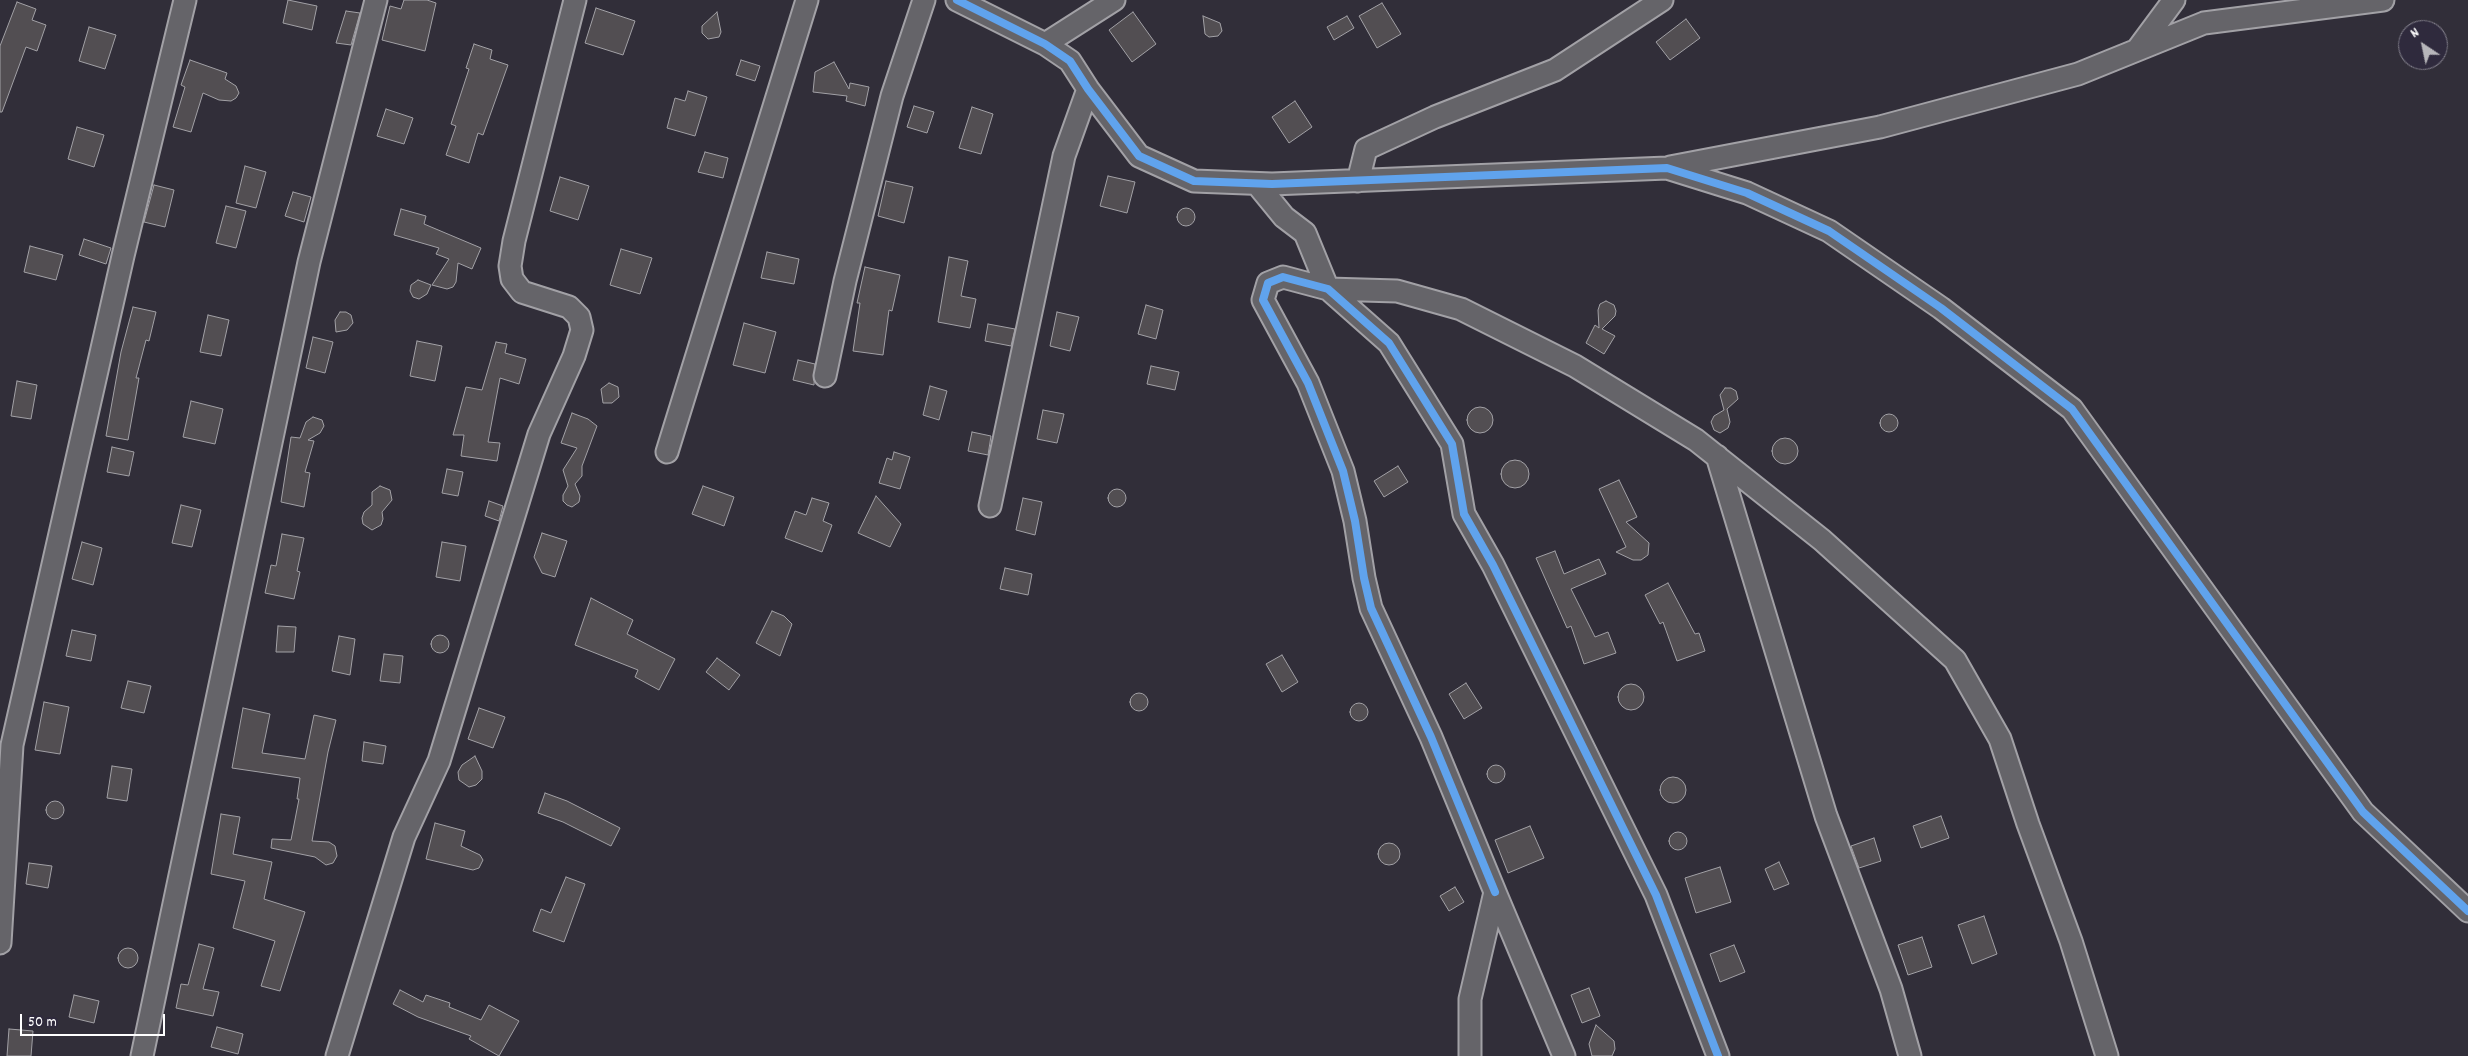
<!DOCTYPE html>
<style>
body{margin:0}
#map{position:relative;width:2468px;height:1056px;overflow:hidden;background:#312e39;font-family:Dekko,sans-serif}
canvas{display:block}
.north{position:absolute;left:2398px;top:20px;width:50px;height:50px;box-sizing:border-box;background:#2f2a3d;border:1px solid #827f8b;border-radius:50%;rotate:326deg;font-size:14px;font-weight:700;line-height:20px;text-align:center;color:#fff}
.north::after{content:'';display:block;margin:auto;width:18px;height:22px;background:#b7b6ba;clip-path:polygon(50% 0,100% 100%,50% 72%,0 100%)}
.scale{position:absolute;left:20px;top:1014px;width:145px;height:22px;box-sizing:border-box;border:2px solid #fff;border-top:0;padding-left:6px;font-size:15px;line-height:18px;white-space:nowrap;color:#fff;-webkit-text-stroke:4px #2f2a3d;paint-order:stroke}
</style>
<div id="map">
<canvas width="2468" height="1056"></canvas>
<div class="north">N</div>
<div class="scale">50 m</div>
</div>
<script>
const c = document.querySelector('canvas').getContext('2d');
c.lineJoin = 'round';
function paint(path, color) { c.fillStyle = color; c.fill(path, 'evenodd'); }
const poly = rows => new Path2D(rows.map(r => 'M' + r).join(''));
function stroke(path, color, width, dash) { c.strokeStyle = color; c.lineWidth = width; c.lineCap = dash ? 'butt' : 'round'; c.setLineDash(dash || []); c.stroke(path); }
const building = poly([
 [288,0,317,6,312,30,283,23,288,0],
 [404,0,427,0,436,3,425,51,382,40,390,6,401,9,404,0],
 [17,2,36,9,32,20,46,25,37,51,26,47,2,112,0,112,0,46,17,2],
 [1382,3,1401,34,1377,48,1359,16,1382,3],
 [596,8,635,21,623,55,585,43,596,8],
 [346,11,360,13,351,45,336,43,346,11],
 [717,12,721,32,719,37,708,39,702,33,702,26,717,12],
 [1133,12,1156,44,1132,62,1109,30,1133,12],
 [1203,16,1220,23,1222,31,1218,36,1209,37,1205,34,1203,16],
 [1347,16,1354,28,1334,40,1327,27,1347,16],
 [1686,19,1700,38,1670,60,1656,42,1686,19],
 [89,27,116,35,105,69,79,61,89,27],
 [474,44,492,50,490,59,508,65,483,135,478,133,469,163,446,155,456,126,451,124,469,69,466,68,474,44],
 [190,60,227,73,225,79,236,86,239,93,236,98,231,101,219,100,203,93,191,132,173,127,185,87,181,85,190,60],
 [741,60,760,66,755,81,736,75,741,60],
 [834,62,849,89,850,83,869,87,865,106,846,101,847,96,813,92,815,72,834,62],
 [688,91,707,97,695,136,667,128,675,98,685,101,688,91],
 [1295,101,1312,127,1289,143,1272,117,1295,101],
 [914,106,934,112,927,133,907,127,914,106],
 [972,107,993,114,981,154,959,148,972,107],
 [386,109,413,118,404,144,377,136,386,109],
 [77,127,104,135,94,167,68,159,77,127],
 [705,152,728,158,723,178,698,172,705,152],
 [245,166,266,172,256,208,236,203,245,166],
 [1108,176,1135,182,1127,213,1100,206,1108,176],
 [560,177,589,186,578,220,550,211,560,177],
 [886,181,913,187,904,223,878,216,886,181],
 [154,185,174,190,165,227,144,222,154,185],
 [293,192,311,197,304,222,285,216,293,192],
 [226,206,246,211,236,248,216,243,226,206],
 '1177 217a9 9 0 1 1 18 0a9 9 0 1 1-18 0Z',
 [401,209,426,216,424,224,481,248,472,269,458,263,456,282,453,287,447,289,432,285,449,259,436,254,439,248,394,235,401,209],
 [84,239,111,248,106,264,79,255,84,239],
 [30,246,63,255,56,280,24,272,30,246],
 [621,249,652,258,640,294,610,285,621,249],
 [767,252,799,259,794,284,761,278,767,252],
 [949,257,968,261,961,296,976,299,970,328,938,322,949,257],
 [865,267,900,275,892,311,889,310,883,355,853,351,860,303,857,303,865,267],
 [418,280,431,285,427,294,419,299,413,297,410,291,411,285,418,280],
 [1606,301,1614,305,1616,311,1615,316,1602,329,1615,336,1604,354,1586,343,1595,325,1599,328,1598,310,1600,304,1606,301],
 [1146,305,1163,310,1156,339,1138,334,1146,305],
 [133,307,156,312,149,341,146,340,136,378,139,378,128,440,106,436,121,352,133,307],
 [340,312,346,312,351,315,353,323,347,330,336,332,335,320,340,312],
 [1057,312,1079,317,1070,351,1050,346,1057,312],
 [208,315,229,320,221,356,200,352,208,315],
 [744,323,776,332,765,373,733,365,744,323],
 [988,324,1015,329,1011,346,985,341,988,324],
 [313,337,333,342,325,373,306,368,313,337],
 [417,341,442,346,435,381,410,376,417,341],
 [496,342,507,344,505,353,526,359,519,384,500,378,488,442,500,443,497,461,461,456,464,435,453,435,466,387,482,390,496,342],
 [798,360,815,364,814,385,793,380,798,360],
 [1151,366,1179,372,1175,390,1147,384,1151,366],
 [17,381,37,385,31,419,11,416,17,381],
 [609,383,618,387,619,397,612,403,603,403,601,389,609,383],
 [930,386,947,391,939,420,923,415,930,386],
 [1725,388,1731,388,1736,391,1738,399,1727,409,1730,422,1728,428,1720,433,1714,430,1711,422,1714,416,1724,410,1720,395,1725,388],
 [191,401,223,409,215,444,183,437,191,401],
 '1467 420a13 13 0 1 1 26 0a13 13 0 1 1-26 0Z',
 [1043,410,1064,414,1057,443,1037,439,1043,410],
 [572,413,588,419,597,426,582,466,582,476,575,484,580,496,579,502,572,507,567,505,563,501,563,495,568,486,563,470,577,448,561,443,572,413],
 '1880 423a9 9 0 1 1 18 0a9 9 0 1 1-18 0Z',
 [313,417,322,420,324,426,320,433,308,440,314,441,305,472,310,473,304,507,281,502,291,437,300,438,306,422,313,417],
 [972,432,991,436,988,455,968,451,972,432],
 '1772 451a13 13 0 1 1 26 0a13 13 0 1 1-26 0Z',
 [112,447,134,452,129,476,107,472,112,447],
 [894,452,910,457,900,489,879,483,887,458,892,460,894,452],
 '1501 474a14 14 0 1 1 28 0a14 14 0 1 1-28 0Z',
 [1398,466,1408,482,1384,497,1374,481,1398,466],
 [447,469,463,472,458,496,442,493,447,469],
 [1619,480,1637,517,1626,522,1649,543,1648,555,1641,560,1633,560,1616,552,1626,547,1599,489,1619,480],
 [380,486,390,490,392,500,382,512,383,519,381,525,372,530,363,524,362,518,364,512,372,505,372,492,380,486],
 [703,486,734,497,724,526,692,514,703,486],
 '1108 498a9 9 0 1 1 18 0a9 9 0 1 1-18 0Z',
 [876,496,901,524,890,547,858,533,876,496],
 [812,498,829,503,823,521,832,525,822,552,785,538,795,511,806,515,812,498],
 [1023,498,1042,502,1035,535,1016,530,1023,498],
 [489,501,503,506,499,521,485,516,489,501],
 [181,505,201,510,192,547,172,543,181,505],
 [542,533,567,541,555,577,542,573,534,557,542,533],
 [282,534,304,538,297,571,300,572,294,599,265,593,271,565,276,566,282,534],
 [82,542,102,548,93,585,72,579,82,542],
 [442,542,466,546,460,581,436,577,442,542],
 [1555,551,1564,574,1599,559,1606,574,1571,589,1595,637,1608,632,1616,653,1584,664,1571,626,1567,628,1536,558,1555,551],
 [1005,568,1032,574,1028,595,1000,589,1005,568],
 [1668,583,1695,634,1699,633,1705,651,1677,661,1663,622,1660,624,1645,595,1668,583],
 [591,598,633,620,627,634,675,659,659,690,635,677,638,670,575,645,591,598],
 [772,611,784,616,792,624,780,656,756,643,772,611],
 [278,626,296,627,294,652,276,652,278,626],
 [72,630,96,635,91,661,66,656,72,630],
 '431 644a9 9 0 1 1 18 0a9 9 0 1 1-18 0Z',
 [339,636,355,639,350,675,332,671,339,636],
 [384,654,403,656,400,683,380,681,384,654],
 [1282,655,1298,682,1282,692,1266,664,1282,655],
 [717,658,740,675,729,690,706,672,717,658],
 [128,681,151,686,144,713,121,708,128,681],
 [1466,683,1482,708,1464,719,1449,694,1466,683],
 '1618 697a13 13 0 1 1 26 0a13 13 0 1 1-26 0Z',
 '1130 702a9 9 0 1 1 18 0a9 9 0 1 1-18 0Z',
 [44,702,69,707,60,754,35,750,44,702],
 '1350 712a9 9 0 1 1 18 0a9 9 0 1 1-18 0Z',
 [243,708,270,714,262,753,305,759,314,715,336,720,328,752,312,841,329,842,335,846,337,856,333,863,326,865,315,857,271,848,272,839,291,840,299,799,297,799,300,778,232,768,243,708],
 [479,708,505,717,493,748,468,739,479,708],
 [364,742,386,746,383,764,362,761,364,742],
 [475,756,482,771,482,779,476,785,469,787,459,780,458,772,462,765,475,756],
 '1487 774a9 9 0 1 1 18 0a9 9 0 1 1-18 0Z',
 [112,766,132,769,127,801,107,798,112,766],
 '1660 790a13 13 0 1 1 26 0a13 13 0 1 1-26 0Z',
 [545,793,567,801,620,828,611,846,563,822,538,813,545,793],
 '46 810a9 9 0 1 1 18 0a9 9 0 1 1-18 0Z',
 [221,814,240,817,233,854,272,862,264,899,305,912,280,991,261,986,275,941,233,928,245,881,211,874,221,814],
 [1941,816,1949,838,1921,848,1913,826,1941,816],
 [435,823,465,831,461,846,480,855,483,860,479,868,473,870,426,859,435,823],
 [1530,826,1544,858,1508,873,1495,840,1530,826],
 '1669 841a9 9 0 1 1 18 0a9 9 0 1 1-18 0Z',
 [1874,838,1881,861,1859,868,1851,846,1874,838],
 '1378 854a11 11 0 1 1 22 0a11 11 0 1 1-22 0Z',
 [1779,862,1789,884,1774,890,1765,869,1779,862],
 [29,863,52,866,48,888,26,884,29,863],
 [1720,867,1731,902,1696,913,1685,878,1720,867],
 [566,877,585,884,564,942,533,931,541,909,551,913,566,877],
 [1455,887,1464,902,1449,911,1440,896,1455,887],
 [1984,916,1997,954,1972,964,1958,925,1984,916],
 [1922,937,1932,967,1908,975,1898,945,1922,937],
 [199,944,214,948,203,989,219,992,213,1016,176,1008,181,984,188,985,199,944],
 [1734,945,1745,972,1720,982,1710,954,1734,945],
 '118 958a10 10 0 1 1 20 0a10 10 0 1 1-20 0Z',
 [1589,988,1600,1016,1582,1023,1571,995,1589,988],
 [400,990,423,1002,426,995,450,1003,449,1007,481,1020,489,1005,519,1021,499,1056,469,1039,471,1036,418,1017,393,1004,400,990],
 [74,995,99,1001,94,1023,69,1017,74,995],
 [1596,1025,1614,1041,1615,1049,1612,1056,1592,1056,1589,1044,1596,1025],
 [217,1027,243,1034,238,1054,211,1047,217,1027],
 [9,1029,33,1031,31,1056,7,1056,9,1029]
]);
paint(building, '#524e52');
stroke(building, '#a2a1a6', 1);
const minor = poly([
 [957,0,1045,44,1070,61,1088,89,1139,156,1194,181,1272,184,1667,168,1747,193,1829,231,1941,308,2072,409,2363,812,2468,911],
 [1045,44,1114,0],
 [2137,50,2174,0],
 [1670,167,1880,127,2078,74,2204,23,2383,0],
 [1358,181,1366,149,1435,117,1555,70,1662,0],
 [1257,184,1284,217,1305,233,1328,289,1397,291,1461,309,1575,366,1696,440,1822,540,1955,660,2000,739,2028,824,2071,941,2107,1056],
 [825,376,845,281,892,96,924,0],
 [667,452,807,0],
 [1717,456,1826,816,1891,989,1910,1056],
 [990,506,1064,156,1088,89],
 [1495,892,1431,737,1371,608,1364,578,1355,521,1343,471,1308,383,1263,300,1268,283,1283,277,1328,289,1389,343,1452,444,1464,514,1493,565,1656,895,1718,1056],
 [0,943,12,745,123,256,185,0],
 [142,1056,309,262,376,0],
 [337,1056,404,837,439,761,539,434,574,356,582,330,579,317,569,307,522,292,512,279,510,266,514,241,575,0],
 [1470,1056,1470,999,1495,892,1564,1056]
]);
stroke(minor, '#a2a1a6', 25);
stroke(minor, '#656469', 21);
stroke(poly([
 [957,0,1045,44,1070,61,1088,89,1139,156,1194,181,1272,184,1667,168,1747,193,1829,231,1941,308,2072,409,2363,812,2468,911],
 [1495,892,1431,737,1371,608,1364,578,1355,521,1343,471,1308,383,1263,300,1268,283,1283,277,1328,289,1389,343,1452,444,1464,514,1493,565,1656,895,1718,1056]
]), '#60a3ed', 8);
</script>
